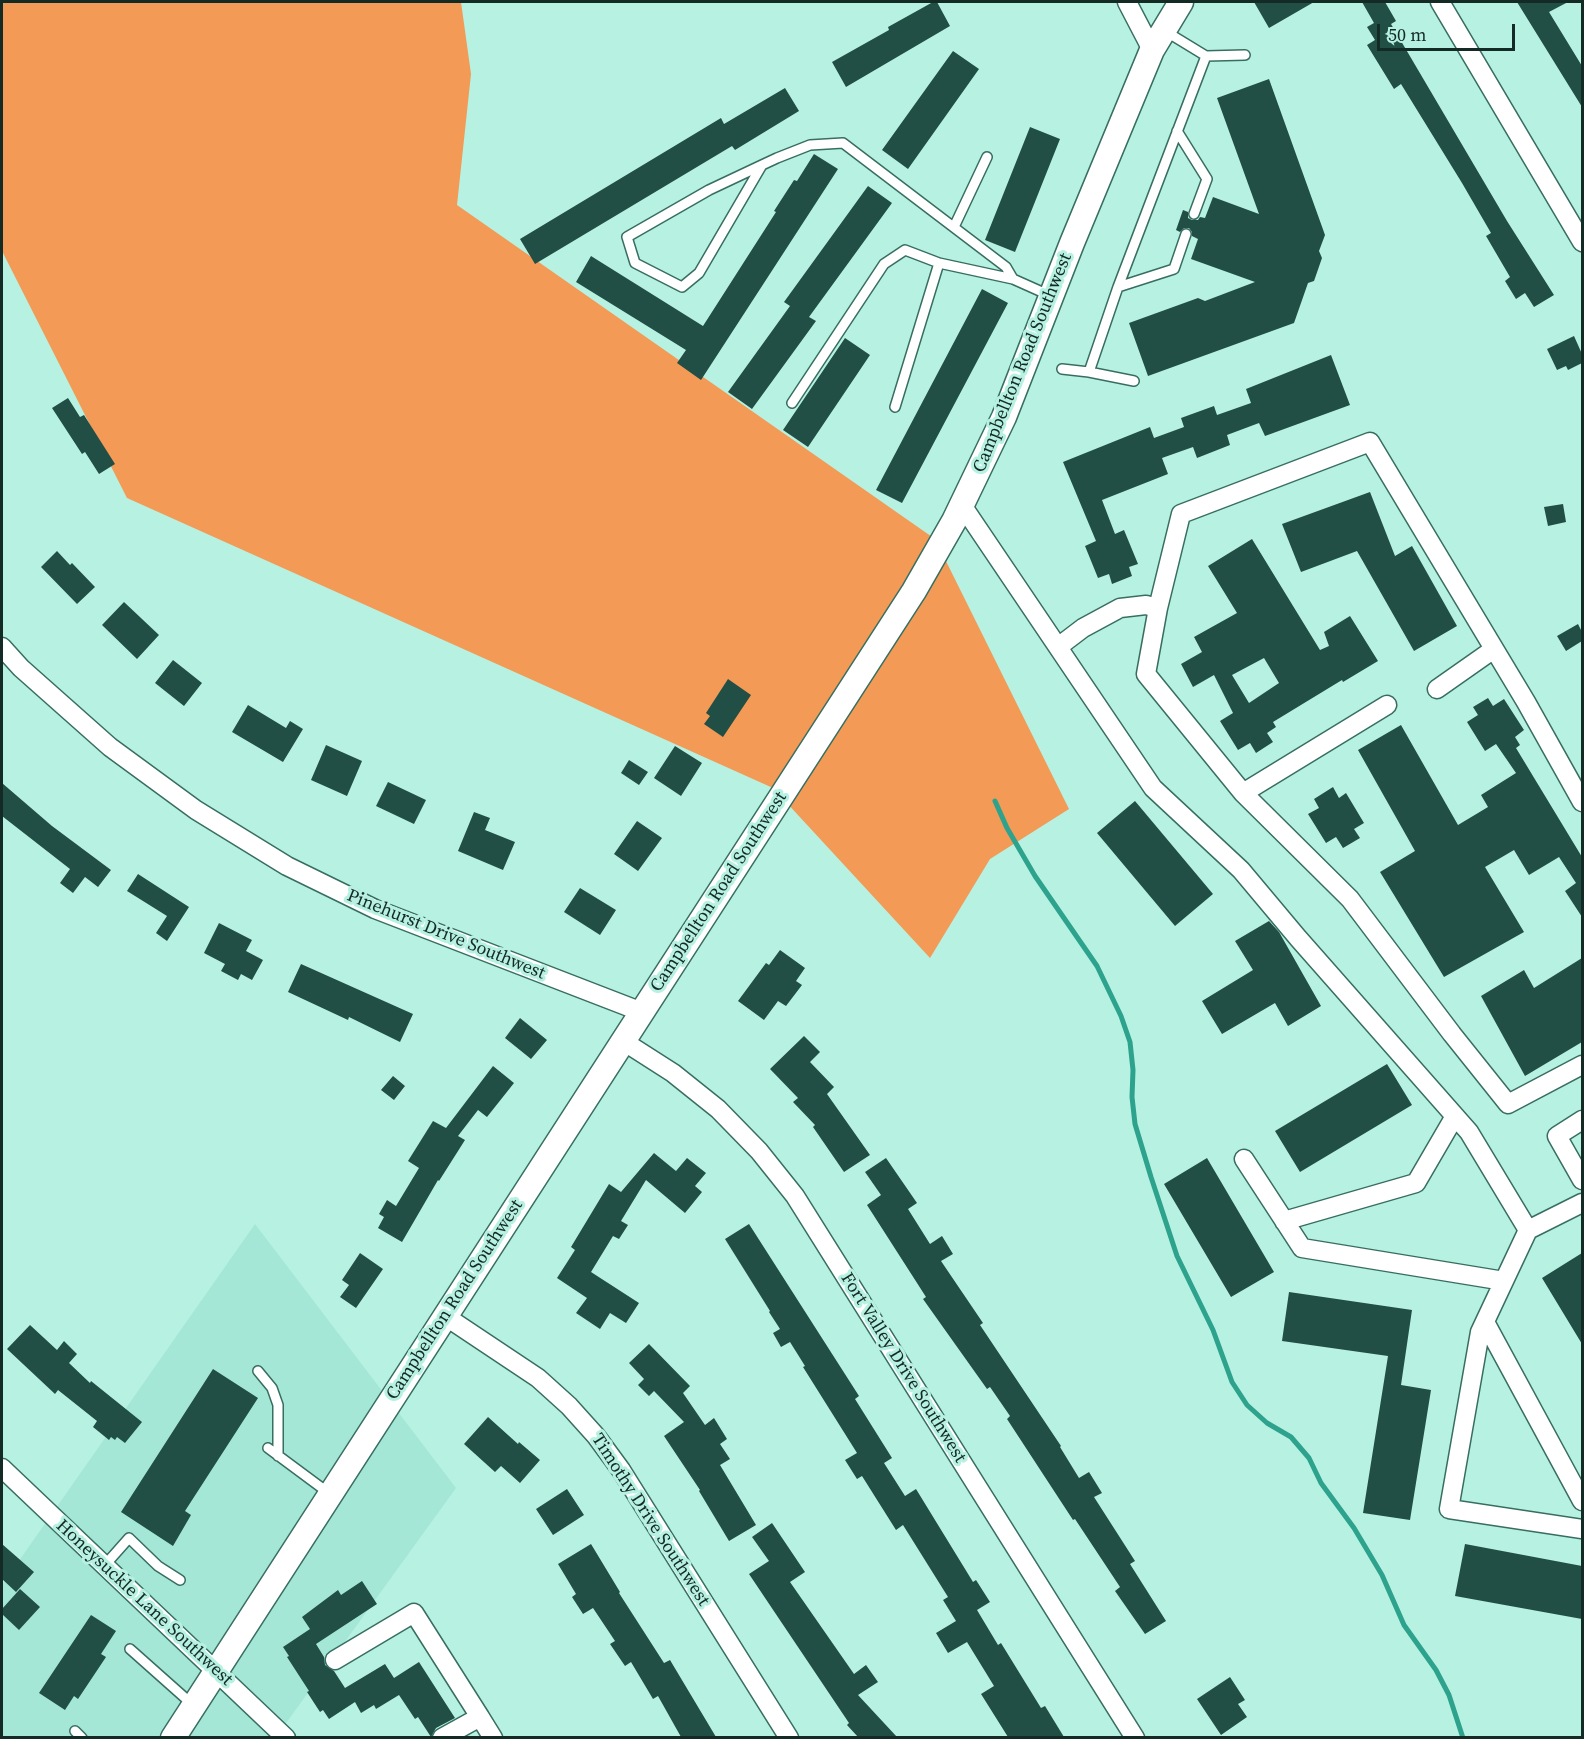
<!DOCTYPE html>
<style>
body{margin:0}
#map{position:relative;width:1584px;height:1739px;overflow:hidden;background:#b7f1e1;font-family:"Source Serif 4",serif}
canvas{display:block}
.frame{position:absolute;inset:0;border:3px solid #142a25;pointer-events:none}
.scale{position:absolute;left:1377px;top:24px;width:138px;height:27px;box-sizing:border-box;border:3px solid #142a25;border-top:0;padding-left:8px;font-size:18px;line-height:21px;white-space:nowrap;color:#142a25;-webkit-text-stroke:4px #b7f1e1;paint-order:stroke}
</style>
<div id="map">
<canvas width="1584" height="1739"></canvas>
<div class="frame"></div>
<div class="scale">50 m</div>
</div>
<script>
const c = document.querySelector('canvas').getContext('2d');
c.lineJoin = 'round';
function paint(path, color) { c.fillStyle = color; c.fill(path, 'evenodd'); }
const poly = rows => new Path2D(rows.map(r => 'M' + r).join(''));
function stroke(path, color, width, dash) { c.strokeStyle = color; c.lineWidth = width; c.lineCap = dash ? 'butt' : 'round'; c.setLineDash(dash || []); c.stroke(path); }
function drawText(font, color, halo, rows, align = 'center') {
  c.font = font + ' "Source Serif 4",serif'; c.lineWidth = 6; c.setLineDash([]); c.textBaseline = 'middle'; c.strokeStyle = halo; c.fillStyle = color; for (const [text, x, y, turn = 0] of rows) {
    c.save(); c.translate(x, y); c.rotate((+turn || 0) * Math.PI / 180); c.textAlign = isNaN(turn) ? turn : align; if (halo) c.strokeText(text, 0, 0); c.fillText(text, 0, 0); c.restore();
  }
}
paint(poly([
 [255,1224,456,1488,276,1737,2,1738,2,1585]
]), '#a4e7d6');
paint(poly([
 [2,2,461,2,471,74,457,205,935,539,1069,809,990,859,930,958,773,788,127,498,2,251]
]), '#f29a56');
stroke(poly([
 [995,801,1007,828,1035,876,1097,966,1121,1016,1130,1042,1133,1070,1132,1097,1135,1124,1151,1177,1177,1256,1213,1330,1232,1382,1247,1405,1267,1423,1291,1437,1309,1458,1321,1483,1354,1528,1382,1575,1404,1625,1436,1670,1449,1695,1463,1738]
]), '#2da28c', 5);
paint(poly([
 [933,2,937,2,950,26,846,87,832,62,889,30,888,27],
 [1254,2,1314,2,1269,28],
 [1362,2,1385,2,1396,21,1391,24,1507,221,1554,295,1534,307,1525,293,1516,299,1505,281,1510,277,1486,236,1491,233,1462,183,1401,84,1394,89,1367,45,1375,40,1367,27,1374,23],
 [1517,2,1568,2,1549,12,1582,66,1582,107],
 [953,51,979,69,908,169,882,150],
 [1269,79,1325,235,1319,251,1322,258,1314,281,1308,283,1294,323,1148,376,1129,323,1198,298,1205,301,1255,282,1191,259,1198,239,1192,236,1192,232,1189,228,1184,228,1180,232,1176,230,1183,210,1188,212,1188,218,1192,220,1198,220,1200,217,1205,218,1213,197,1259,214,1217,98],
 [785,88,799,111,735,150,732,146,535,264,520,239,721,118,724,124],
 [1030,127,1060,139,1015,252,985,240],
 [814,154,838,169,701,380,677,363,686,350,576,282,591,256,703,326,776,212,774,211,794,180,797,181],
 [868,186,892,203,809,317,816,321,752,409,728,392,790,306,784,302],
 [982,289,1008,303,902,503,876,490],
 [1574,336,1582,354,1582,363,1568,370,1566,366,1557,370,1547,349],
 [845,338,870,355,808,447,783,430],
 [1331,355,1350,405,1265,436,1259,423,1227,435,1230,445,1197,458,1193,447,1162,458,1168,474,1102,500,1115,534,1124,530,1138,564,1129,567,1132,576,1112,584,1109,574,1098,578,1085,546,1096,541,1063,462,1150,427,1154,438,1184,427,1181,418,1214,406,1217,415,1251,403,1246,389],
 [68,398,80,417,84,415,115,464,99,474,85,452,82,454,52,408],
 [1370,492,1395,556,1412,546,1457,626,1414,651,1357,551,1301,572,1282,524],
 [1563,504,1566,522,1548,526,1544,507],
 [1252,539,1320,650,1329,646,1324,632,1350,616,1378,661,1343,682,1342,680,1273,722,1276,727,1267,733,1273,742,1256,753,1250,743,1238,750,1220,721,1233,713,1214,675,1193,687,1181,664,1202,652,1194,637,1237,613,1208,566],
 [1264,658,1279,683,1249,703,1232,675],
 [57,551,70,565,72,563,95,587,77,604,41,567],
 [124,602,159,635,137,659,102,625],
 [1578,624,1582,632,1582,641,1566,651,1557,636],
 [173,660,202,683,184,706,155,683],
 [728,679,751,695,723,737,704,724,710,716,706,713],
 [1488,698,1493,706,1504,699,1524,730,1515,737,1520,745,1516,748,1582,857,1582,917,1565,891,1576,883,1559,857,1529,875,1514,850,1485,867,1524,932,1444,977,1380,872,1415,851,1358,750,1401,725,1458,825,1488,807,1481,795,1516,773,1496,744,1485,751,1467,722,1478,715,1473,707],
 [248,705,286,728,290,721,303,729,283,762,232,732],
 [326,745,362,761,347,796,311,780],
 [675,746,702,763,681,796,654,778],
 [629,760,648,772,639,785,621,773],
 [388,782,426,800,414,824,376,806],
 [2,783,52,826,111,870,98,887,85,877,73,893,60,883,70,869,2,816],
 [1333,787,1339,798,1346,793,1364,823,1354,829,1360,838,1343,848,1336,837,1326,843,1308,814,1319,808,1314,799],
 [1135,801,1213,894,1175,926,1097,833],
 [474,812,490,818,485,830,515,842,503,870,458,851],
 [637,821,662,838,638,871,614,854],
 [138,874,189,907,167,941,156,933,167,916,127,891],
 [580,888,616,910,600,935,564,912],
 [1269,921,1279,932,1321,1006,1288,1026,1275,1003,1222,1034,1202,1001,1253,970,1235,941],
 [219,923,252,940,246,951,263,960,252,980,241,974,238,980,221,971,225,964,204,953],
 [780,950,805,968,796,981,802,985,786,1006,778,1001,764,1020,738,1001,766,963,769,965],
 [1582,958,1582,1042,1525,1076,1481,996,1524,970,1534,988],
 [301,964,413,1014,400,1042,349,1017,348,1020,288,992],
 [520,1018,547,1040,531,1059,505,1038],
 [804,1036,820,1052,810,1062,834,1087,827,1094,870,1155,844,1172,813,1127,815,1125,793,1102,798,1098,770,1069],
 [1387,1064,1412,1105,1300,1172,1275,1131],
 [493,1066,514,1083,487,1117,478,1110,458,1136,465,1140,439,1181,438,1180,402,1242,378,1228,384,1217,379,1214,387,1200,396,1206,419,1168,408,1161,433,1121,446,1128],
 [393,1076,405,1086,394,1100,381,1090],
 [654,1153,676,1171,687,1158,706,1173,695,1186,702,1192,685,1213,646,1180,621,1221,628,1225,619,1239,613,1236,591,1272,639,1303,626,1323,610,1313,600,1329,576,1313,587,1298,557,1278,575,1250,571,1247,609,1184,621,1192],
 [886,1158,917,1203,908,1209,930,1244,942,1236,953,1254,941,1261,983,1323,980,1325,1061,1446,1060,1447,1079,1478,1089,1472,1102,1493,1094,1497,1135,1561,1130,1564,1166,1621,1145,1634,1115,1591,1120,1587,1075,1519,1073,1520,1007,1419,1010,1416,990,1387,987,1389,923,1299,926,1297,867,1205,881,1195,865,1172],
 [1207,1158,1274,1272,1231,1297,1164,1184],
 [749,1224,859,1396,855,1399,892,1458,884,1463,905,1496,916,1489,973,1582,976,1580,990,1602,977,1610,998,1645,1001,1643,1041,1708,1045,1706,1064,1737,1008,1737,981,1694,994,1686,967,1642,948,1653,936,1633,956,1621,943,1600,948,1597,903,1525,896,1530,862,1476,857,1479,845,1460,857,1453,803,1367,805,1366,790,1342,781,1347,773,1333,780,1329,769,1312,770,1311,725,1239],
 [360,1253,383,1269,356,1308,340,1297,349,1285,342,1280],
 [1582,1253,1582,1344,1542,1278],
 [1289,1292,1412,1310,1401,1385,1431,1390,1410,1520,1363,1513,1388,1356,1282,1341],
 [30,1325,57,1350,64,1341,77,1354,69,1363,90,1383,91,1381,142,1422,125,1443,117,1437,115,1440,111,1437,109,1440,93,1427,97,1421,58,1390,55,1394,7,1349],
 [649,1344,690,1386,683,1393,705,1425,714,1418,727,1439,720,1444,730,1459,720,1465,756,1525,729,1541,699,1491,700,1490,664,1436,684,1422,654,1391,649,1396,638,1385,644,1379,629,1363],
 [213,1369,258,1398,185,1511,191,1515,173,1546,121,1512],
 [488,1417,518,1444,519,1442,540,1460,520,1483,501,1466,495,1472,464,1444],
 [567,1489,584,1515,553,1535,536,1509],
 [772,1523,805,1572,790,1582,854,1674,866,1665,878,1682,858,1695,897,1737,858,1737,847,1725,849,1723,749,1574,769,1561,752,1537],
 [2,1544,34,1572,16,1592,2,1579],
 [591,1544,620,1592,619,1593,664,1663,670,1660,716,1737,681,1737,658,1696,653,1699,631,1662,625,1666,610,1644,615,1641,593,1608,583,1614,572,1597,576,1594,558,1564],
 [1465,1544,1582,1566,1582,1619,1455,1596],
 [362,1581,377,1604,316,1644,324,1657,325,1665,334,1671,345,1688,385,1664,394,1678,419,1662,455,1718,436,1728,431,1737,418,1717,415,1719,399,1695,376,1709,374,1705,361,1713,355,1702,329,1719,323,1710,320,1712,307,1692,309,1691,287,1657,289,1656,283,1647,310,1629,302,1617,338,1590,341,1595],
 [20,1589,40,1607,19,1630,2,1614,2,1609],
 [91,1615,116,1631,101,1654,106,1657,78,1699,74,1696,65,1710,39,1693],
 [1230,1677,1245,1700,1238,1704,1247,1717,1221,1735,1197,1699]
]), '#214f45');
const lane = poly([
 [1206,56,1245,55],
 [1177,131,1207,179,1194,214],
 [762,165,699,273,682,287,635,263,627,237,709,190,762,165,777,158,810,145,843,143,1006,267,1013,279],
 [954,227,987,157],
 [1118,287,1174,269,1186,234],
 [1062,369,1089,372],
 [1134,381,1089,372,1118,287,1206,56,1165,31],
 [792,403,884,264,905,250,939,263,1013,279,1051,296],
 [895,407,939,263],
 [258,1371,272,1388,278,1405,278,1456],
 [268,1448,330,1494],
 [105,1565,129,1538,158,1566,180,1580],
 [130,1649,193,1705],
 [75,1731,82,1738]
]);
const street = poly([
 [1127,2,1152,50],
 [1440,2,1582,242],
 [962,505,1153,788,1241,870,1298,938,1469,1132,1528,1230],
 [2,647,21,668,110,747,196,810,287,866,375,909,642,1012],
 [1058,647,1083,628,1120,608,1146,605,1158,608],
 [1437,689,1494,649],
 [1243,793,1387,705],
 [1582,802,1526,702,1370,442,1181,514,1158,608,1146,674,1243,793,1350,899,1452,1034,1508,1104,1582,1065],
 [623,1041,673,1073,718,1109,759,1151,795,1196,1135,1738],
 [1582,1120,1557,1136,1582,1180],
 [1244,1159,1302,1248,1504,1281],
 [1582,1203,1528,1230,1480,1332,1449,1509,1582,1529],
 [1284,1221,1416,1183,1455,1116],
 [445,1316,538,1378,569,1406,596,1436,621,1470,789,1738],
 [1485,1322,1582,1501],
 [2,1468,286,1738],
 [335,1660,414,1613,480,1717,442,1738],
 [480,1717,493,1738]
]);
const secondary = poly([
 [173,1738,914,591,954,521,1004,417,1072,243,1152,50,1181,2]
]);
stroke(lane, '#386e61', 12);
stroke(street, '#386e61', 21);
stroke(secondary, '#386e61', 27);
stroke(lane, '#fff', 9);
stroke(street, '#fff', 18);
stroke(secondary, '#fff', 24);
drawText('18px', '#142a25', '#b7f1e1', [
 ["Campbellton Road Southwest",1023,363,-68],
 ["Campbellton Road Southwest",719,892,-57],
 ["Pinehurst Drive Southwest",446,935,22],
 ["Campbellton Road Southwest",455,1300,-57],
 ["Fort Valley Drive Southwest",903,1368,58],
 ["Timothy Drive Southwest",650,1520,57],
 ["Honeysuckle Lane Southwest",144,1603,43]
]);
</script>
